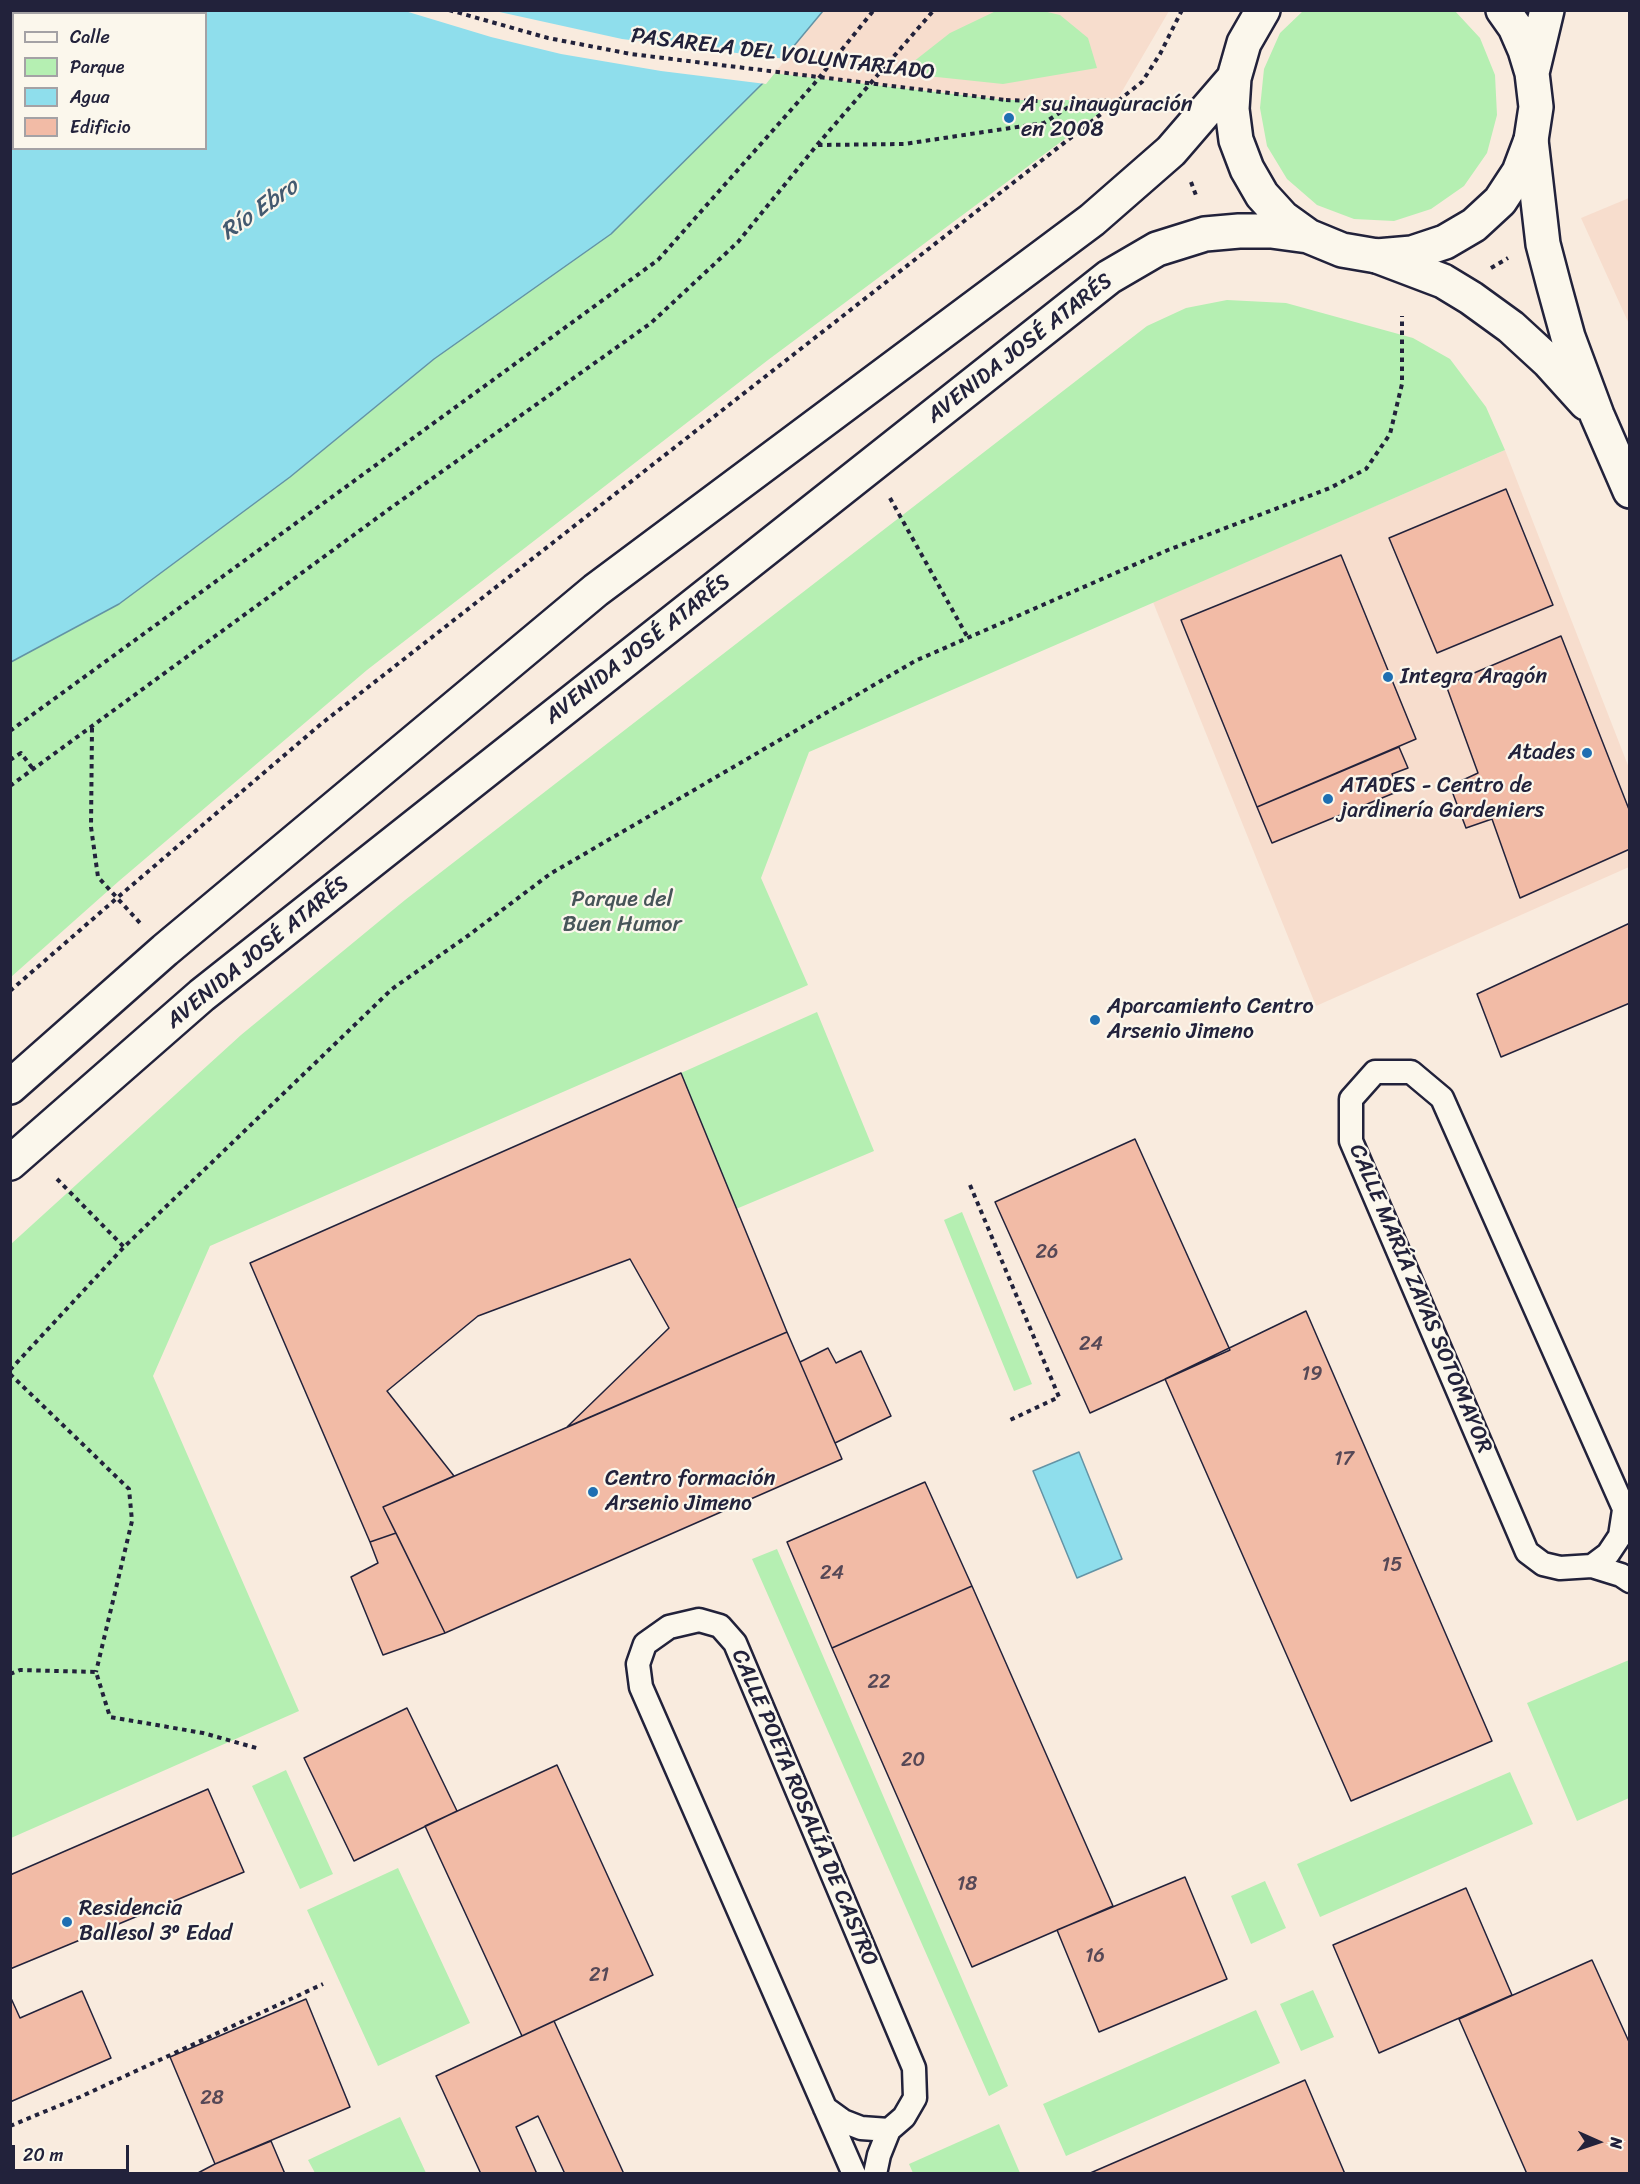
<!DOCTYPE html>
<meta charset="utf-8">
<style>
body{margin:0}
#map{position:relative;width:1640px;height:2184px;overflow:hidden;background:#f9ebde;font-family:Sriracha,sans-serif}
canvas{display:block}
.frame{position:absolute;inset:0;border:12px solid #22223b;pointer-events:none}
.legend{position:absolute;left:12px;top:12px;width:195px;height:138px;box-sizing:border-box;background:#fbf7ec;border:2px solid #a4a2a5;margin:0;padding:8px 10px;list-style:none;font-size:18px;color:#22223b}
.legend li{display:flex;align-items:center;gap:12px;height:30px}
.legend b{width:30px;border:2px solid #a4a2a5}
.north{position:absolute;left:1568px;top:2112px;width:60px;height:60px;-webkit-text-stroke:4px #fbf7ec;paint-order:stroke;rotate:93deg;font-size:16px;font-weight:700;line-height:24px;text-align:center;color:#22223b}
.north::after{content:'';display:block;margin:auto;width:21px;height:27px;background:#22223b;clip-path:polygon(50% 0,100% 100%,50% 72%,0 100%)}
.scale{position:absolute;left:12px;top:2145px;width:117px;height:27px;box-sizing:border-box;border:3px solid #22223b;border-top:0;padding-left:8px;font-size:18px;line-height:21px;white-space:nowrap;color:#22223b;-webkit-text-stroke:4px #fbf7ec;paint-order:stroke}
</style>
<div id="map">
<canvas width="1640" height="2184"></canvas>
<div class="frame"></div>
<ul class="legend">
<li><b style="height:8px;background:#fbf7ec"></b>Calle</li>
<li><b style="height:16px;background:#b5efb2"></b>Parque</li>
<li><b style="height:16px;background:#8fdeec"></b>Agua</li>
<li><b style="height:16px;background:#f2bba6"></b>Edificio</li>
</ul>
<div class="north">N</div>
<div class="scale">20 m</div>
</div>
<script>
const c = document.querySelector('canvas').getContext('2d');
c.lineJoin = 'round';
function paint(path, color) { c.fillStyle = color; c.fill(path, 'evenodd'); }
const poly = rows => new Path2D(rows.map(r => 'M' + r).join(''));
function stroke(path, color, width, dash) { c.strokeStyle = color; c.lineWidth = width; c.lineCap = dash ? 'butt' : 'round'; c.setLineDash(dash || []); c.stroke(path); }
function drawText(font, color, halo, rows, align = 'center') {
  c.font = font + ' Sriracha,sans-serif'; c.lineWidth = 4.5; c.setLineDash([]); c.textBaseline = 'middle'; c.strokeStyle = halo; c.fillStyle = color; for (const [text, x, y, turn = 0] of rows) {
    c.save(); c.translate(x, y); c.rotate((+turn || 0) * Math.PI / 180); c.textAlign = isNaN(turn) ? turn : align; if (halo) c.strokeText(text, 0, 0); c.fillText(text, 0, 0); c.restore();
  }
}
paint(poly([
 [823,11,1169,11,1117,100,1076,102,1006,100,771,73],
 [1629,198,1629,324,1581,218],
 [1505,450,1629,768,1629,867,1316,1006,1153,602]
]), '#f7ddcd');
paint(poly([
 [998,10,1043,11,1060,15,1088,38,1097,68,1003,84,899,73,950,33],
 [1455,11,1480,38,1495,75,1497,115,1487,153,1464,186,1431,209,1394,221,1354,219,1317,205,1287,179,1267,146,1260,108,1264,69,1280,33,1303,11],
 [771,73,1006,100,1117,100,768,360,367,670,119,881,11,977,11,662,119,604,290,477,434,359],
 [1227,300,1286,303,1413,338,1450,359,1486,407,1505,450,809,752,761,878,808,985,210,1246,153,1376,299,1711,11,1838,11,1244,241,1035,405,900,1147,326,1186,308],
 [817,1012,874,1151,736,1209,681,1073],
 [962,1212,1032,1384,1014,1391,944,1220],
 [777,1549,1008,2086,989,2096,752,1559],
 [1629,1660,1629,1798,1577,1821,1527,1703],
 [286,1770,333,1874,300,1889,252,1786],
 [1510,1772,1533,1824,1320,1917,1297,1864],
 [398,1868,470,2023,378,2066,307,1910],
 [1265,1881,1286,1928,1251,1944,1231,1896],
 [1313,1990,1334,2037,1301,2051,1280,2004],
 [1256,2010,1280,2063,1066,2156,1043,2104],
 [400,2117,426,2173,315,2173,308,2160],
 [999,2124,1020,2173,913,2173,909,2164]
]), '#b5efb2');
const water = poly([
 [31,10,823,11,763,83,611,234,434,359,290,477,119,604,11,662,10,29,13,27,14,148,206,148,206,14,28,13,31,10],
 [1079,1452,1122,1559,1077,1578,1033,1471,1079,1452]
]);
paint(water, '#8fdeec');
stroke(water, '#6393a5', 1.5);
paint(poly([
 [405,11,495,11,622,39,786,59,766,84,661,71,561,54,491,37]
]), '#f9ebde');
const building = poly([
 [1506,489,1553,605,1437,653,1389,538,1506,489],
 [1341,555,1416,739,1257,807,1181,620,1341,555],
 [1561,636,1630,812,1630,849,1520,898,1492,819,1466,828,1450,786,1478,773,1446,685,1561,636],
 [1399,747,1408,768,1392,774,1399,791,1272,843,1257,807,1399,747],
 [1630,923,1630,1003,1501,1057,1477,994,1630,923],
 [681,1073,787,1332,567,1427,669,1328,630,1259,478,1316,387,1391,454,1476,383,1507,396,1533,370,1542,250,1263,681,1073],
 [1135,1139,1230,1350,1090,1413,995,1202,1135,1139],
 [1306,1311,1492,1741,1351,1801,1165,1379,1306,1311],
 [787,1332,842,1459,445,1633,383,1507,787,1332],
 [828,1348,836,1363,861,1351,891,1416,835,1443,800,1362,828,1348],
 [925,1482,972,1586,832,1648,787,1542,925,1482],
 [396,1533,445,1633,383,1655,351,1577,378,1563,370,1542,396,1533],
 [972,1586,1113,1906,972,1967,832,1648,972,1586],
 [407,1708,457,1811,354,1861,304,1758,407,1708],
 [557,1765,653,1975,522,2036,425,1826,557,1765],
 [208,1789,244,1872,10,1969,10,1875,208,1789],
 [1185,1877,1227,1979,1099,2032,1057,1930,1185,1877],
 [1466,1888,1512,1995,1379,2053,1333,1945,1466,1888],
 [1592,1960,1630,2044,1630,2174,1527,2174,1459,2019,1592,1960],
 [82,1991,111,2058,10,2102,10,1996,20,2018,82,1991],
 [306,1999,350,2107,215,2164,170,2057,306,1999],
 [554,2021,624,2174,565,2174,538,2116,516,2127,537,2174,481,2174,436,2076,554,2021],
 [1305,2080,1345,2174,1088,2174,1305,2080],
 [271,2141,285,2174,196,2174,215,2164,271,2141]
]);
paint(building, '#f2bba6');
stroke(building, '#22223b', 1.5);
const service = poly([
 [1630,1522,1442,1098,1411,1072,1375,1072,1351,1099,1351,1141,1527,1552,1543,1564,1560,1568,1592,1566,1621,1575,1630,1581],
 [1592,1566,1608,1554,1620,1536,1624,1510],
 [825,2108,843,2121,861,2128,889,2130],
 [854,2174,641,1687,638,1664,645,1644,669,1627,699,1620,720,1626,735,1643,914,2068,915,2098,904,2117,889,2130,879,2155,875,2174]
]);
const minor = poly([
 [1531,140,1543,244,1554,286,1568,337,1597,415,1630,491],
 [1377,256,1443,281,1471,298,1511,327,1548,361,1586,403]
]);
const primary = poly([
 [1263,10,1244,43,1234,78,1232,109,1236,140,1247,169,1262,195,1283,218,1308,236,1342,250,1377,256,1412,253,1445,242,1474,225,1500,201,1519,172,1531,140,1536,107,1532,73,1525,50,1515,27,1503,10],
 [1532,73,1547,10],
 [10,1087,165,950,596,590,1092,220,1171,151,1234,78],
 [10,1163,202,995,1109,277,1157,249,1205,234,1239,231,1271,231,1308,236]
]);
stroke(service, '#22223b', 27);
stroke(minor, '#22223b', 38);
stroke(primary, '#22223b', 38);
stroke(poly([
 [1006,100,1076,102,1116,100],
 [818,145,904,144,1044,123,1076,102],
 [1191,182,1197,198],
 [1491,268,1508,258],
 [890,498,968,638],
 [92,728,91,827,98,877,140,923],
 [10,731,658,260,814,84,874,10],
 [10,760,21,753,33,769],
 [10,786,392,507,651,323,738,242,817,145,934,10],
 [10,991,117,898,321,724,1142,82,1160,54,1182,10],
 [57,1179,124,1247],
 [970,1185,1059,1397,1010,1420],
 [10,1370,124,1247,392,989,469,935,550,874,915,661,1168,550,1330,488,1366,469,1390,434,1402,384,1402,316],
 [10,1374,129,1489,132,1521,96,1672],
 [10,1674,20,1670,96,1672,110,1717,203,1733,260,1749],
 [10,2126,80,2097,323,1984]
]), '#22223b', 4, [4.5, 4.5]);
stroke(service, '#fbf7ec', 22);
stroke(minor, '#fbf7ec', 33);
stroke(primary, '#fbf7ec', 33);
stroke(poly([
 [449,10,548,38,631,54,1006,100]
]), '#22223b', 4, [4.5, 4.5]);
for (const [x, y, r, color] of [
 [1009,118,6,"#1f6fb2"],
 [1388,677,6,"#1f6fb2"],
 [1587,753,6,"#1f6fb2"],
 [1328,799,6,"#1f6fb2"],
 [1095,1020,6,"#1f6fb2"],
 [593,1492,6,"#1f6fb2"],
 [67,1922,6,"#1f6fb2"]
]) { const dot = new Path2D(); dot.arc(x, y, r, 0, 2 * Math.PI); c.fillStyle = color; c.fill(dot); stroke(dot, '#fbf7ec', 2); }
drawText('20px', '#564856', null, [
 ["26",1047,1253],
 ["24",1091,1345],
 ["19",1312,1375],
 ["17",1344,1460],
 ["15",1392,1566],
 ["24",832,1574],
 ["22",879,1683],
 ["20",913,1761],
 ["18",967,1885],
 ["16",1095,1957],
 ["21",599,1976],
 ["28",212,2099]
]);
drawText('22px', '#22223b', '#fbf7ec', [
 ["PASARELA DEL VOLUNTARIADO",783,55,7],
 ["AVENIDA JOSÉ ATARÉS",1020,349,-38],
 ["AVENIDA JOSÉ ATARÉS",638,650,-38],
 ["AVENIDA JOSÉ ATARÉS",258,953,-39],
 ["CALLE MARÍA ZAYAS SOTOMAYOR",1420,1299,67],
 ["CALLE POETA ROSALÍA DE CASTRO",804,1808,67]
]);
drawText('22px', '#22223b', '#fbf7ec', [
 ["A su inauguración",1021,105],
 ["en 2008",1021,130],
 ["Integra Aragón",1400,677],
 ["Atades",1575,753,"right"],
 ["ATADES - Centro de",1340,786],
 ["jardinería Gardeniers",1340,811],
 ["Aparcamiento Centro",1107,1007],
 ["Arsenio Jimeno",1107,1032],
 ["Centro formación",605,1479],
 ["Arsenio Jimeno",605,1504],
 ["Residencia",79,1909],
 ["Ballesol 3º Edad",79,1934]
], 'left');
drawText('22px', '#475559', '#fbf7ec', [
 ["Parque del",622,900],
 ["Buen Humor",622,925]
]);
drawText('italic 24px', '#435a70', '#fbf7ec', [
 ["Río Ebro",260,210,-35]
]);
</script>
